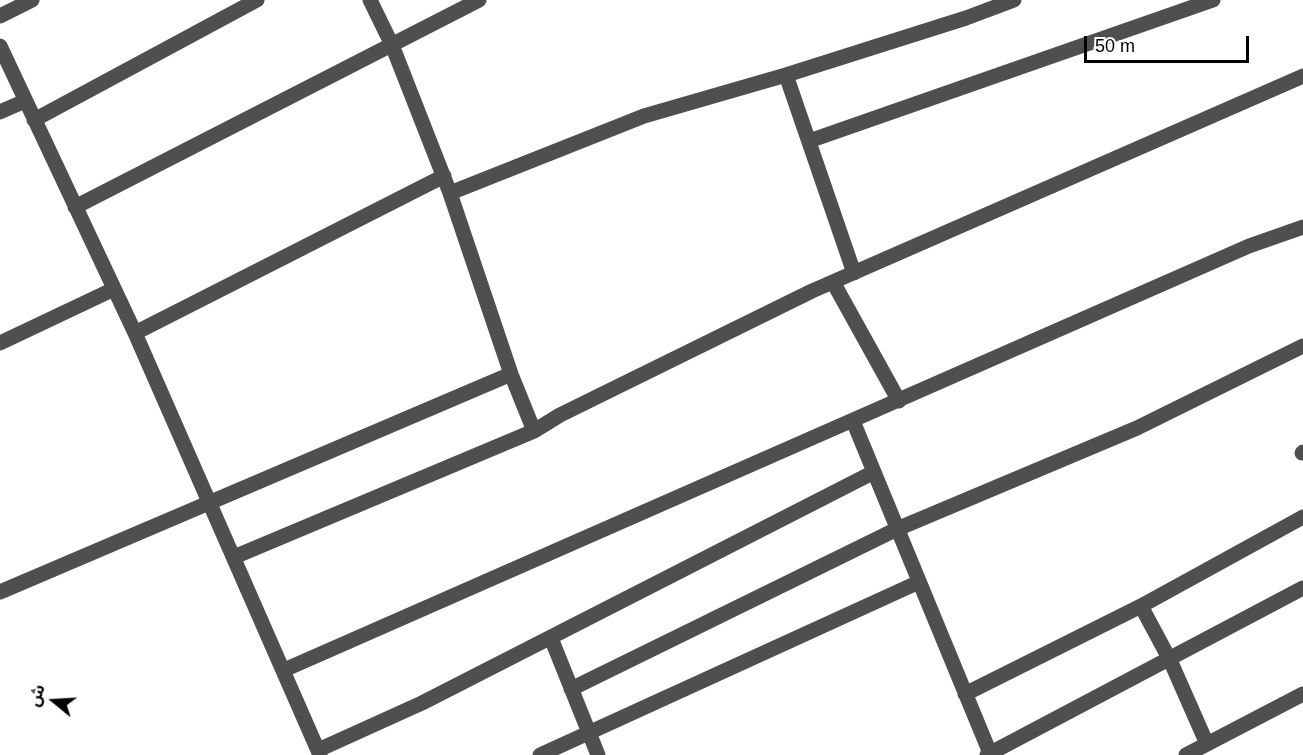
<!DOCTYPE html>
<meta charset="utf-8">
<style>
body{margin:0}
#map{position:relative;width:1303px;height:755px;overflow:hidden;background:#fff;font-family:Arial,"Noto Sans Arabic",sans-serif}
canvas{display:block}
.north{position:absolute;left:24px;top:671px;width:60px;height:60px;-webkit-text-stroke:4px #fff;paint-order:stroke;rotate:288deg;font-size:16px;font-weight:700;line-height:24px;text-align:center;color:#000}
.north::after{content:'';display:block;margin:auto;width:21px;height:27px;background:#000;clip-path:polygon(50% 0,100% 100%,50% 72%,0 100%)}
.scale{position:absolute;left:1084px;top:36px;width:165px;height:27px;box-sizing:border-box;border:3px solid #000;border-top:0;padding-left:8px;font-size:18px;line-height:21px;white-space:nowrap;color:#000;-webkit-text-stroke:4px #fff;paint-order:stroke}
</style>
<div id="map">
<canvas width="1303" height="755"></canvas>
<div class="north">ش</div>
<div class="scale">50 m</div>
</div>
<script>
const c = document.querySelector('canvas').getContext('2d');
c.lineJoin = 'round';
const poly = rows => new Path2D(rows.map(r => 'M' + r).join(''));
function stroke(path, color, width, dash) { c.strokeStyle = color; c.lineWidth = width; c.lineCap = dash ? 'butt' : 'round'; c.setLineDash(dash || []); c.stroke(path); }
stroke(poly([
 [370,0,392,45,450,193,511,374,534,431],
 [0,16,32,0],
 [0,46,135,333,320,755],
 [786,75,854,273],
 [0,112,25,101],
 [34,120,257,0],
 [809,141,1213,0],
 [450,193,644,116,786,75,966,18,1014,0],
 [75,207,479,0],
 [833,282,899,401],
 [135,333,444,176],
 [0,343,114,289],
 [853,421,990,753],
 [1302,453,1303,452],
 [234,557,534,431,560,415,812,291,1303,76],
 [0,592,511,374],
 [1141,606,1303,517],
 [551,638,598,755],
 [284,670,1249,246,1303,227],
 [571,689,897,529,1137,428,1303,346],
 [965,694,1141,606,1170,660,1207,744],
 [318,750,422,703,874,472],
 [540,755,919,582],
 [987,755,1303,588],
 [1186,755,1303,694]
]), '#4f4f4f', 15);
</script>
